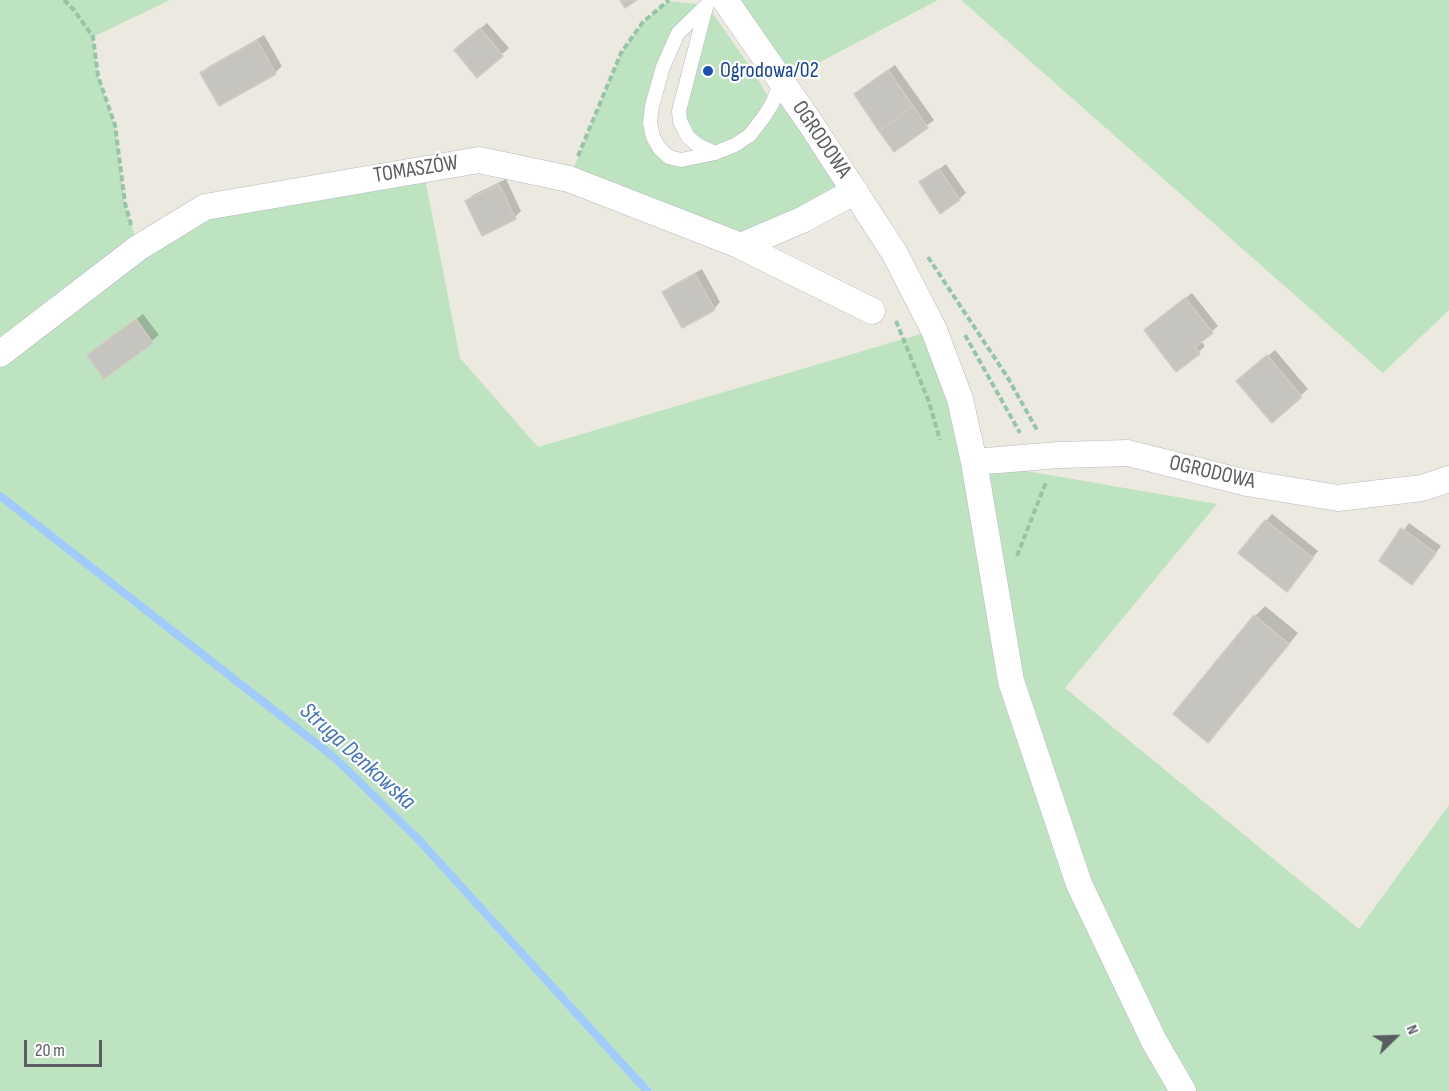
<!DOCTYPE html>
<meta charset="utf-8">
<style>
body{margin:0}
#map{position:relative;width:1449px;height:1091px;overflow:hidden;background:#eceae0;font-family:"Sofia Sans Condensed",sans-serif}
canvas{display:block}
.north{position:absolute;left:1365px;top:1007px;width:60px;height:60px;-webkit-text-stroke:4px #fff;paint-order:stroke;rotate:67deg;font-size:16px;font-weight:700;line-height:24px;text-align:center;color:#595c61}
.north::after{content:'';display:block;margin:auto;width:21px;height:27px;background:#595c61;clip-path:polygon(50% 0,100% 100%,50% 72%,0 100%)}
.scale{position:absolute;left:24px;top:1040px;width:78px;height:27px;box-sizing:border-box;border:3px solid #595c61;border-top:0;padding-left:8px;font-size:18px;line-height:21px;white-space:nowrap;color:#595c61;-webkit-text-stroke:4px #fff;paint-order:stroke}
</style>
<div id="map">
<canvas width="1449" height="1091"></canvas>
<div class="north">N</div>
<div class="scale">20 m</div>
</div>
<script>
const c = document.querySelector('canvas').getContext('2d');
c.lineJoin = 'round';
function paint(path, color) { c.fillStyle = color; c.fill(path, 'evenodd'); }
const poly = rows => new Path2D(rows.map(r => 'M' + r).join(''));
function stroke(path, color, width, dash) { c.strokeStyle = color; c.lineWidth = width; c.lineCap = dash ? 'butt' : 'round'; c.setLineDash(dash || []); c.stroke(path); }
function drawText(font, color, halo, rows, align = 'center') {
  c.font = font + ' "Sofia Sans Condensed",sans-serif'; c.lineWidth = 4.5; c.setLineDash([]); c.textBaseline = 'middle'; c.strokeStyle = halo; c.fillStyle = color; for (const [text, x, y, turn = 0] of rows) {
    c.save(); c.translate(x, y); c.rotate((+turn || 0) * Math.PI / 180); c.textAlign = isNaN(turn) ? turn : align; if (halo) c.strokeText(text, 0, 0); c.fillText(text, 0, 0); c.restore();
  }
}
paint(poly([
 [0,0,170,0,93,37,98,76,115,125,125,203,138,247,205,207,423,168,460,358,538,447,934,330,974,462,1217,504,1065,688,1359,929,1449,805,1449,1091,0,1091],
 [725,0,938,0,782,82,855,191,741,246,569,179,621,53,643,22,668,1,707,5,757,77,772,104,781,82],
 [706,6,680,121,714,153,669,157,650,123,678,33],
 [961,0,1449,0,1449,310,1383,373]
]), '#bde3c1');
paint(poly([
 [487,23,509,48,477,76,462,44],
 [264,35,282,66,275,73,219,104,202,73,208,67],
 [895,65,934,120,894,150,855,95],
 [946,164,966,193,959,199,921,183],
 [506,179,521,211,515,217,466,201,473,195],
 [702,269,720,302,714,309,664,293,671,286],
 [1192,293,1218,326,1201,341,1205,346,1199,352,1152,324],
 [143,314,159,335,105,377,89,356],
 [1275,350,1308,389,1272,421,1245,375],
 [1272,514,1318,551,1293,583,1266,521],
 [1409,523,1441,546,1412,583,1381,560],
 [1265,606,1298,633,1217,731,1255,616]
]), '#0003');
stroke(poly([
 [0,496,335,758,418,839,647,1091]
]), '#a0cbfc', 8);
const building = poly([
 [620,0,637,0,625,8,620,0],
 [480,28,503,56,477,78,454,50,480,28],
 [257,40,276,74,219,106,200,73,257,40],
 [888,70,913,106,879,131,854,94,888,70],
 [913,106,928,128,894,152,879,131,913,106],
 [939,169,960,200,940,214,919,182,939,169],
 [499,184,516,219,482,236,465,201,499,184],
 [695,274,715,310,682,328,662,292,695,274],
 [1185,298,1213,333,1195,347,1200,354,1176,372,1144,330,1185,298],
 [136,319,153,343,104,379,87,355,136,319],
 [1267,355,1302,397,1272,423,1236,381,1267,355],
 [1265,520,1313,558,1287,592,1238,553,1265,520],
 [1401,528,1436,553,1412,585,1379,561,1401,528],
 [1254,615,1289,644,1208,743,1173,714,1254,615]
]);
paint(building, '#c6c4be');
stroke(building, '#d0ccbf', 1.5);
const service = poly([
 [707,5,678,33,663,67,652,106,650,123,653,137,660,149,669,157,681,160,715,153,735,145,750,135,763,118,772,104,781,82],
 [706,7,679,111,680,121,688,137,699,146,715,153]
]);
const minor = poly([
 [725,0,811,124,895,254,934,330,960,399,974,462,1011,681,1079,884,1154,1041,1183,1091],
 [741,246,872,311],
 [0,354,138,248,205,207,479,160,569,179,741,246,804,219,855,191],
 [974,462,1059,455,1128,453,1247,483,1338,498,1422,488,1449,479]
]);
stroke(service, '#b6b8bd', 15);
stroke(minor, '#b6b8bd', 27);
stroke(poly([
 [64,0,74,10,93,37,98,76,115,125,125,203,131,225],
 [578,156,621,53,643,22,669,0],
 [928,257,1008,378,1037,430],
 [896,321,929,402,940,440],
 [965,335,1020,433],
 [1017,556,1046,482]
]), '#96c4a8', 4, [6, 3]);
stroke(service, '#fff', 14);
stroke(minor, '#fff', 26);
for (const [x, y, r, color] of [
 [708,71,6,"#1a4fb4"]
]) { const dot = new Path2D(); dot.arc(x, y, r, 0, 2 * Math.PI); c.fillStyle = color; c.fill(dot); stroke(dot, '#fff', 2); }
drawText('22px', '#164399', '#fff', [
 ["Ogrodowa/02",720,71]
], 'left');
drawText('22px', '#595c61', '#fff', [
 ["OGRODOWA",821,140,56],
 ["TOMASZÓW",416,170,-9],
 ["OGRODOWA",1212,473,13]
]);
drawText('italic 24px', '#4473be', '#fff', [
 ["Struga Denkowska",357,757,42]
]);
</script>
